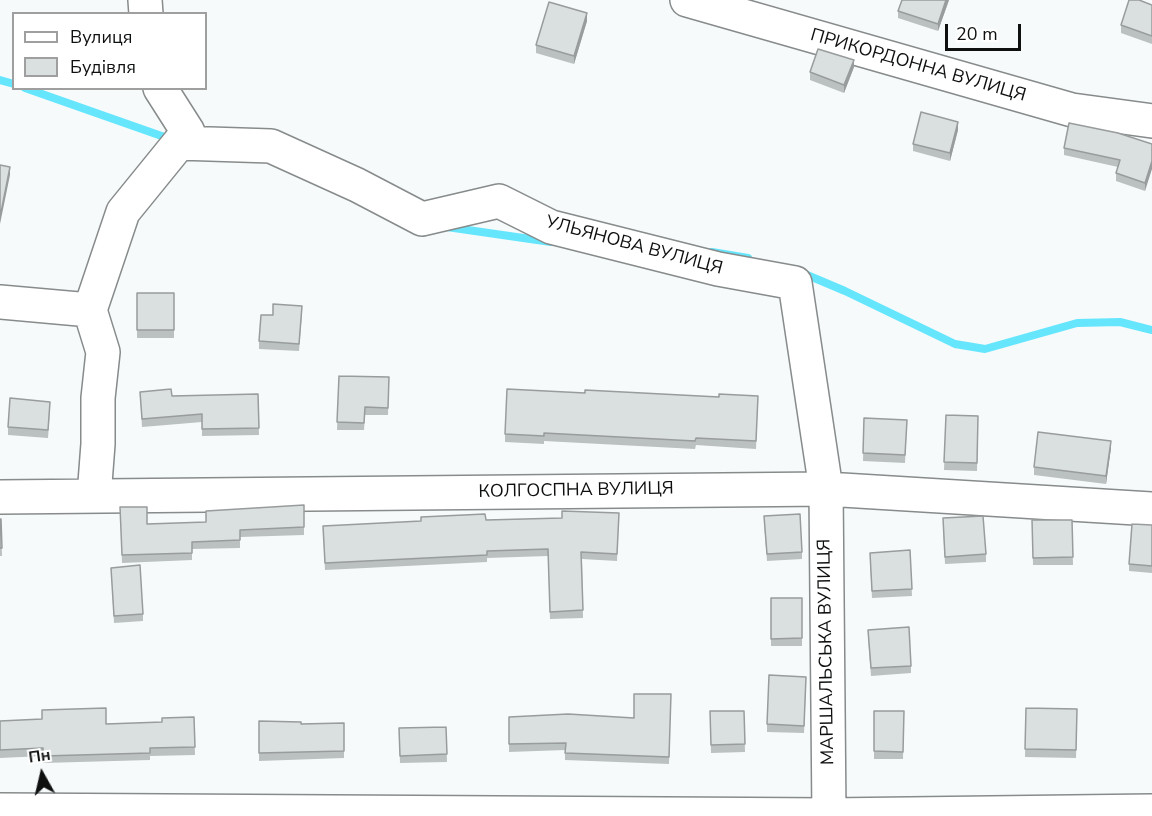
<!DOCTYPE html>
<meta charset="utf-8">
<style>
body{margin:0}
#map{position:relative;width:1152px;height:816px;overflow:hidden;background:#f6fafb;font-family:"Nunito Sans",sans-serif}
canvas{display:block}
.legend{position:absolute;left:12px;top:12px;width:195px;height:78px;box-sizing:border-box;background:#fff;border:2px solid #9f9f9f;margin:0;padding:8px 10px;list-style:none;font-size:18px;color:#0e1010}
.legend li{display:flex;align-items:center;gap:12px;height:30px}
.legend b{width:30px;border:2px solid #9f9f9f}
.north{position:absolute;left:12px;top:744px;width:60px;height:60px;-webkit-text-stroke:4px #fff;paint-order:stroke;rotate:352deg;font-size:16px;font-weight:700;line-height:24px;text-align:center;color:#0e1010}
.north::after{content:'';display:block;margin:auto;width:21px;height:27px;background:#0e1010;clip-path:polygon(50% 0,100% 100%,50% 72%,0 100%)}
.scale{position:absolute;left:945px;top:24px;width:76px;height:27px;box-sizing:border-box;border:3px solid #0e1010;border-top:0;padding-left:8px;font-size:18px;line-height:21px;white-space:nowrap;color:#0e1010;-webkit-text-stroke:4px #fff;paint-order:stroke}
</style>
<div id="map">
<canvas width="1152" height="816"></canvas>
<ul class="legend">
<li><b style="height:8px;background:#fff"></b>Вулиця</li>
<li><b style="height:16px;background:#dadfdf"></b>Будівля</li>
</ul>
<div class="north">Пн</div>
<div class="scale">20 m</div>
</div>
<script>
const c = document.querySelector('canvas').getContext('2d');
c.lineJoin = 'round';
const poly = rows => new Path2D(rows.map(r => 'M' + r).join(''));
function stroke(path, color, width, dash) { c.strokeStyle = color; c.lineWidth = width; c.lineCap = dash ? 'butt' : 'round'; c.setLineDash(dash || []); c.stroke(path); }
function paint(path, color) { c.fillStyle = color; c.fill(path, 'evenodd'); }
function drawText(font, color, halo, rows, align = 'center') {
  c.font = font + ' "Nunito Sans",sans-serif'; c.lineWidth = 4.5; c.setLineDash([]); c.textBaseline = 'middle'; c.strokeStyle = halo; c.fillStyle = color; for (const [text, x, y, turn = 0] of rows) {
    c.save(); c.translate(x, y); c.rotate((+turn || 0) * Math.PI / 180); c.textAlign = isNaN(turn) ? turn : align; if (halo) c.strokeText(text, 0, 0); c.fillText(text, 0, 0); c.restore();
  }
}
stroke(poly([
 [0,80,14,84],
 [25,88,173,140],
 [447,227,551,242],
 [712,252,748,258],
 [800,272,845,291,955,344,985,349,1077,323,1120,322,1152,330]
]), '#66e6fd', 8);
const minor = poly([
 [145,0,146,14],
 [687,0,1072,110,1152,121],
 [179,143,271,146,357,185,422,219,499,201,551,227,718,269,795,283,826,489,829,816],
 [0,302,90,310],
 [90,310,123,212,188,132,160,88],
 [90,310,103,352,98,398,98,444,94,496],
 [0,497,826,489,1152,509],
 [0,810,829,815,1152,811]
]);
stroke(minor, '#878b8b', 36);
stroke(minor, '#fff', 33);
paint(poly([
 [902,0,949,0,938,31,898,18,898,11],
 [1152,5,1152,44,1121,33,1121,25],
 [587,21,574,64,536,53,536,45],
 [854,67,844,93,810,80,810,72],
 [958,130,950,161,913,151,913,144],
 [1152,144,1145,191,1116,181,1116,173,1118,167,1064,155,1064,148],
 [137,293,174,293,174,338,137,338],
 [302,314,299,351,259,349,259,341,273,315],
 [339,376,389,377,388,415,365,415,364,430,337,430],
 [140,392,172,396,258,394,259,435,202,436,202,422,142,427],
 [585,393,719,397,758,396,756,449,696,445,695,449,544,441,544,444,505,442,505,434],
 [50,410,48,438,8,435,8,427],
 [946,415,978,416,977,471,944,470],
 [864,418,907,420,905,463,863,461],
 [1111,448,1106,484,1034,475,1034,467],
 [304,505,304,535,240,537,240,548,192,549,192,560,122,563,120,507,147,524,206,522],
 [619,513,617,561,582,559,583,618,550,619,548,556,487,558,487,562,325,570,323,526,562,518],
 [0,519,1,519,2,556,0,556],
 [1032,520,1072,520,1073,565,1033,565],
 [764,523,802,552,802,559,767,561],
 [1152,525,1152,573,1129,571,1129,564],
 [943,526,986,554,986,562,945,564],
 [910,550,912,596,872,598,870,561],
 [111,568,143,614,143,621,114,623],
 [771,598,802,598,802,646,771,646],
 [868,637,911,666,911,673,871,676],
 [806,685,804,733,767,732,767,724],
 [671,694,669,764,565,760,565,750,509,752,509,717,634,718],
 [1026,708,1077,709,1076,758,1025,757],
 [710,711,744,711,745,752,711,753],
 [874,711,904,711,903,759,874,759],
 [194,717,195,755,150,756,150,760,43,763,43,756,0,758,0,721,42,719,106,724,162,722],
 [259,721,301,724,344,723,344,758,259,761],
 [446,727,447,762,400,763,399,728]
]), '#bbc0c0');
paint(poly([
 [946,0,949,0,938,31,938,24],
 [587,13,587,21,574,64,574,56],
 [854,60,854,67,844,93,844,85],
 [958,122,958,130,950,161,950,153],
 [1152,161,1152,169,1145,191,1145,183],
 [10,167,10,175,0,224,0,217],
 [1111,441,1111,448,1106,484,1106,476]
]), '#999c9c');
const building = poly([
 [902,0,946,0,938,24,898,11,902,0],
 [1129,0,1139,0,1152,5,1152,36,1121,25,1129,0],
 [549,2,587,13,574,56,536,45,549,2],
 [818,49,854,60,844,85,810,72,818,49],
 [921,112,958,122,950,153,913,144,921,112],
 [1069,123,1118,133,1152,144,1152,161,1145,183,1116,173,1120,160,1064,148,1069,123],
 [0,165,10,167,0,217,0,165],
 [137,293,174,293,174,330,137,330,137,293],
 [273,304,302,306,299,344,259,341,261,315,273,315,273,304],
 [339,376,389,377,388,408,365,407,364,423,337,422,339,376],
 [171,389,172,396,258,394,259,428,202,429,202,414,142,419,140,392,171,389],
 [507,389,585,393,585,390,719,397,719,394,758,396,756,441,696,438,695,441,544,433,544,436,505,434,507,389],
 [10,398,50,402,48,430,8,427,10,398],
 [946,415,978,416,977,463,944,462,946,415],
 [864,418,907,420,905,455,863,453,864,418],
 [1038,432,1111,441,1106,476,1034,467,1038,432],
 [304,505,304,527,240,530,240,540,192,542,192,553,122,555,120,507,147,507,147,524,206,522,206,511,304,505],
 [562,511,619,513,617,554,581,552,583,610,550,612,548,549,487,551,487,555,325,563,323,526,421,521,421,517,485,514,486,520,562,518,562,511],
 [800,514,802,552,767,554,764,516,800,514],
 [983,516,986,554,945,557,943,518,983,516],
 [0,519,1,519,2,548,0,548,0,519],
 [1032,520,1072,520,1073,557,1033,558,1032,520],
 [1132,524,1152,525,1152,566,1129,564,1132,524],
 [910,550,912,589,872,591,870,553,910,550],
 [140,565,143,614,114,616,111,568,140,565],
 [771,598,802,598,802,638,771,639,771,598],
 [909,627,911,666,871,668,868,630,909,627],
 [769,675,806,677,804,726,767,724,769,675],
 [634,694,671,694,669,757,565,753,566,743,509,744,509,717,568,714,634,718,634,694],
 [106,708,106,724,162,722,162,718,194,717,195,747,150,748,150,753,43,756,43,748,0,750,0,721,42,719,42,710,106,708],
 [1026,708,1077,709,1076,750,1025,749,1026,708],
 [710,711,744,711,745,744,711,745,710,711],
 [874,711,904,711,903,752,874,751,874,711],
 [259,721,301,722,301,724,344,723,344,751,259,753,259,721],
 [446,727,447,754,400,756,399,728,446,727]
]);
paint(building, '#dadfdf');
stroke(building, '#999c9c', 1.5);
drawText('18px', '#0e1010', '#fff', [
 ["ПРИКОРДОННА ВУЛИЦЯ",918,66,16],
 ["УЛЬЯНОВА ВУЛИЦЯ",634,246,15],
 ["КОЛГОСПНА ВУЛИЦЯ",576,491,-1],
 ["МАРШАЛЬСЬКА ВУЛИЦЯ",827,652,-91]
]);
</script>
